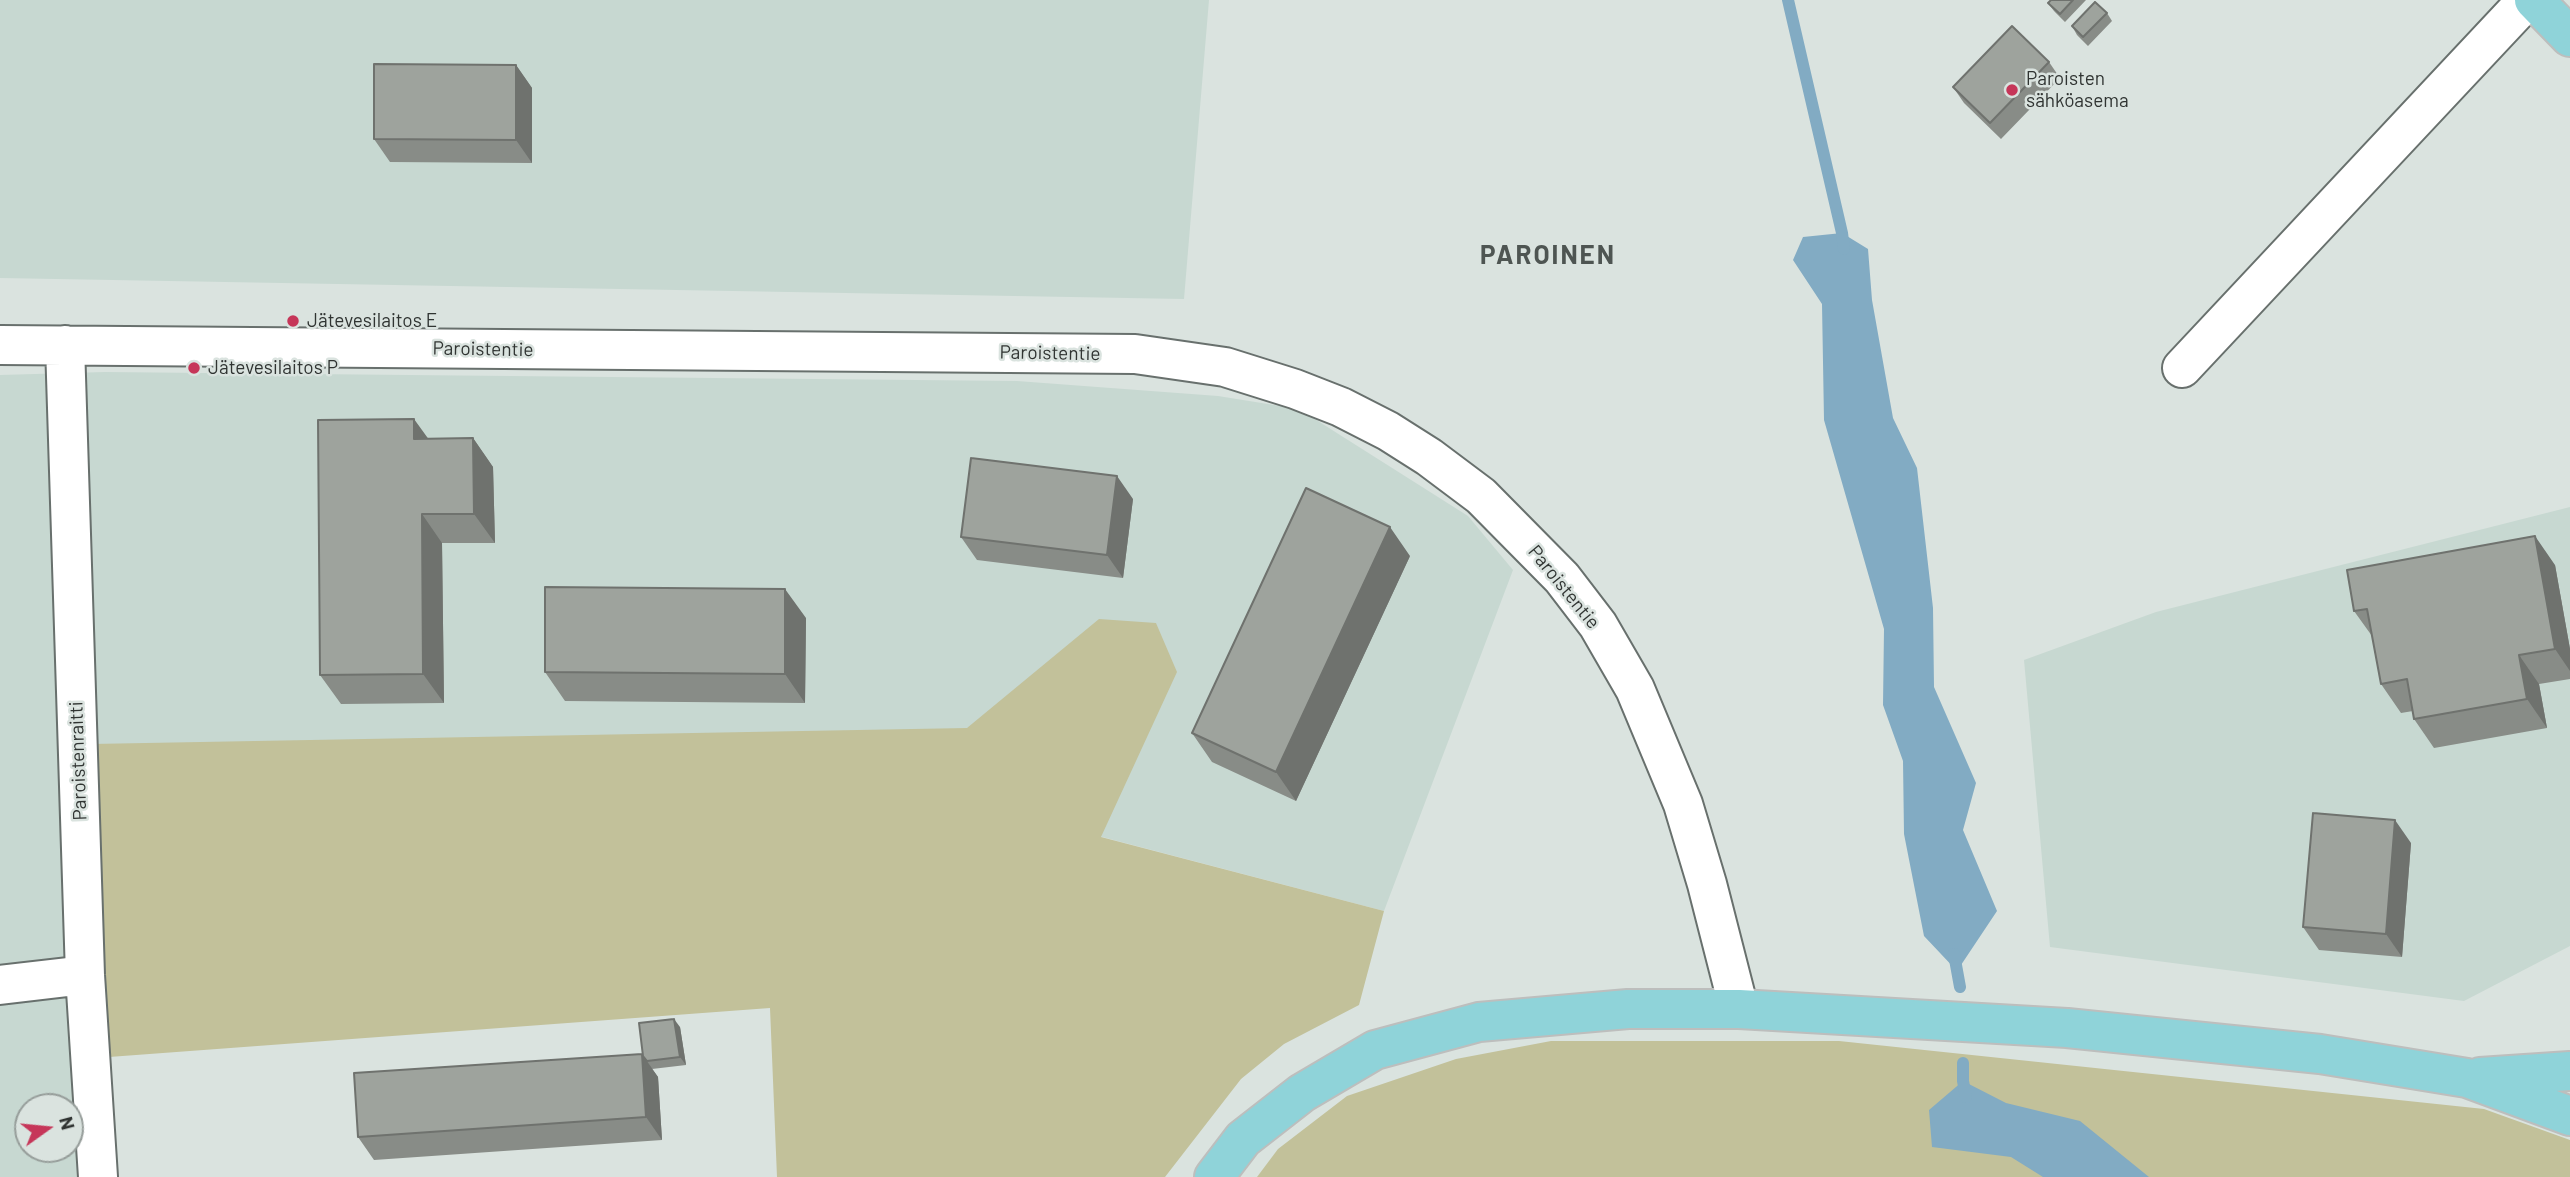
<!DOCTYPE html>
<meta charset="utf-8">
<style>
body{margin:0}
#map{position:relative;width:2570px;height:1177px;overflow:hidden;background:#dae3df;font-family:Barlow,sans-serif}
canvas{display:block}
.north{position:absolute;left:14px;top:1093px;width:70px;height:70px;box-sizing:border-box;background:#dae3df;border:2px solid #969d9a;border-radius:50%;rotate:75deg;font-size:19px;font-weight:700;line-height:28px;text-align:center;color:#303432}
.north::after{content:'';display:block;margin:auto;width:24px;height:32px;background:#c63659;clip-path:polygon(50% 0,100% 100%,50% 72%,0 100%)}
</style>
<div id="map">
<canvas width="2570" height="1177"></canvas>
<div class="north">N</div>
</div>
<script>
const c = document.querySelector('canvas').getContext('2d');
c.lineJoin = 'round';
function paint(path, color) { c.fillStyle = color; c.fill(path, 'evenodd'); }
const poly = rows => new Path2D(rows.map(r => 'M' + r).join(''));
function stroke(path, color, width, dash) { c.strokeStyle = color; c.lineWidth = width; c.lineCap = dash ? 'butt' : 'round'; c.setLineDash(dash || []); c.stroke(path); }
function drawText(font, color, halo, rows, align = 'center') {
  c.font = font + ' Barlow,sans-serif'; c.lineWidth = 5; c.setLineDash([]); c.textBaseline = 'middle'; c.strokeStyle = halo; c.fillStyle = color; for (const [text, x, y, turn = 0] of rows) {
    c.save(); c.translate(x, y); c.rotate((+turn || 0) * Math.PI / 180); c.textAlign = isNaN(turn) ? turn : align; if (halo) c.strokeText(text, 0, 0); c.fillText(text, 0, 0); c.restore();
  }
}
paint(poly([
 [0,0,1209,0,1184,299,0,278],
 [105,372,1017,381,1218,396,1299,409,1468,516,1513,570,1384,911,1030,818,109,1057,117,1177,0,1177,0,375],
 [28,1107,70,1107,70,1149,28,1149],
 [2570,507,2570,946,2464,1001,2050,947,2024,660,2156,612]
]), '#c7d8d1');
paint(poly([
 [1099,619,1156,623,1177,672,1101,837,1384,911,1359,1005,1284,1044,1241,1079,1165,1177,777,1177,770,1008,109,1057,91,744,967,728],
 [1551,1041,1839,1041,2484,1109,2570,1140,2570,1177,1257,1177,1278,1149,1347,1096,1456,1059]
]), '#c2c19a');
paint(poly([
 [1842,233,1868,249,1872,300,1893,418,1917,468,1933,608,1934,687,1976,783,1963,830,1997,911,1957,971,1924,936,1904,834,1903,761,1883,705,1884,629,1824,420,1822,304,1793,260,1803,237],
 [1963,1081,2006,1103,2080,1121,2149,1177,2043,1177,2011,1157,1932,1147,1929,1110]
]), '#82abc3');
stroke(poly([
 [1788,0,1842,233,1844,249],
 [1954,954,1960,987],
 [1963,1063,1963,1081,1966,1097]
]), '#82abc3', 12);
const minor = poly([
 [0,345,1135,354,1225,367,1295,389,1341,407,1388,431,1429,457,1481,496,1562,578,1598,625,1635,689,1683,804,1707,884,1739,1009],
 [65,345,85,975,98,1177],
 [2182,368,2527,0],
 [0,985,85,975]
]);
const major = poly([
 [2534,0,2570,37],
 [2480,1077,2570,1071],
 [1214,1177,1243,1139,1302,1093,1375,1050,1479,1022,1628,1009,1739,1009,2067,1028,2320,1054,2467,1078,2570,1116]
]);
stroke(minor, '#68706d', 42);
stroke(major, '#bdbebd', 42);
stroke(minor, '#fff', 38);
stroke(major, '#8fd3d9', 38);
paint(poly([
 [2051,0,2086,0,2065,22,2054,11,2048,3],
 [2107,13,2112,21,2088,46,2077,35,2072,26],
 [2049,62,2060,78,2001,139,1964,103,1953,87],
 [516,65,532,88,532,163,390,162,374,139],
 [428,438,473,438,493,467,495,543,442,543,444,703,341,704,320,675],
 [1133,499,1123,578,977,560,961,537],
 [1410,556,1296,801,1212,762,1192,733],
 [2555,565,2570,649,2570,679,2539,684,2547,728,2434,748,2414,719,2413,711,2401,713,2381,684,2372,636,2354,611],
 [806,618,805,703,565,701,545,672],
 [2411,843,2402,957,2319,950,2303,927],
 [680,1027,686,1065,652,1069,658,1077,662,1140,374,1160,358,1137,643,1056]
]), '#888c87');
paint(poly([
 [516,65,532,88,532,163,516,140],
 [414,419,435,448,414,439],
 [473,438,493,467,495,543,474,514],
 [1117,476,1133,499,1123,578,1107,555],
 [422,514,442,543,444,703,423,674],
 [1390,527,1410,556,1296,801,1276,772],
 [2535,536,2555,565,2570,649,2570,671,2555,649],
 [785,589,806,618,805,703,785,674],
 [2519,655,2539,684,2547,728,2527,699],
 [2395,820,2411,843,2402,957,2386,934],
 [674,1019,680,1027,686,1065,680,1057],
 [642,1054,658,1077,662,1140,646,1117]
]), '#6f726e');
const building = poly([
 [2051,0,2073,0,2060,14,2048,3,2051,0],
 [2095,2,2107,13,2083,37,2072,26,2095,2],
 [2012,26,2049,62,1990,123,1953,87,2012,26],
 [374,64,516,65,516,140,374,139,374,64],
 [414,419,414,439,473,438,474,514,422,514,423,674,320,675,318,420,414,419],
 [971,458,1117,476,1107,555,961,537,971,458],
 [1306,488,1390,527,1276,772,1192,733,1306,488],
 [2535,536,2555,649,2519,655,2527,699,2414,719,2407,679,2381,684,2367,609,2354,611,2347,570,2535,536],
 [545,587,785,589,785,674,545,672,545,587],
 [2313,813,2395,820,2386,934,2303,927,2313,813],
 [674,1019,680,1057,647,1061,643,1056,639,1023,674,1019],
 [642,1054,646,1117,358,1137,354,1073,642,1054]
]);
paint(building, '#9ea39d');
stroke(building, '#6f726e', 2);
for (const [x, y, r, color] of [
 [2012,90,7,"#c63659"],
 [293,321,7,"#c63659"],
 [194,368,7,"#c63659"]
]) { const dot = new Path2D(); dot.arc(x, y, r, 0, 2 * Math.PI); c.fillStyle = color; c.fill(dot); stroke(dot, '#dae3df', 2.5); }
drawText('19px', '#303432', '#dae3df', [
 ["Paroisten",2026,79],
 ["sähköasema",2026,101],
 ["Jätevesilaitos E",307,321],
 ["Jätevesilaitos P",208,368]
], 'left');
drawText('19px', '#303432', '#dae3df', [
 ["Paroistentie",483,349,1],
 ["Paroistentie",1050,353,1],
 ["Paroistentie",1564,587,51],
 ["Paroistenraitti",78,761,-92]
]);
c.letterSpacing = '2px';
drawText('bold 26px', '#4e5552', '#dae3df', [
 ["PAROINEN",1548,255]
]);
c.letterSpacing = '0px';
</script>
